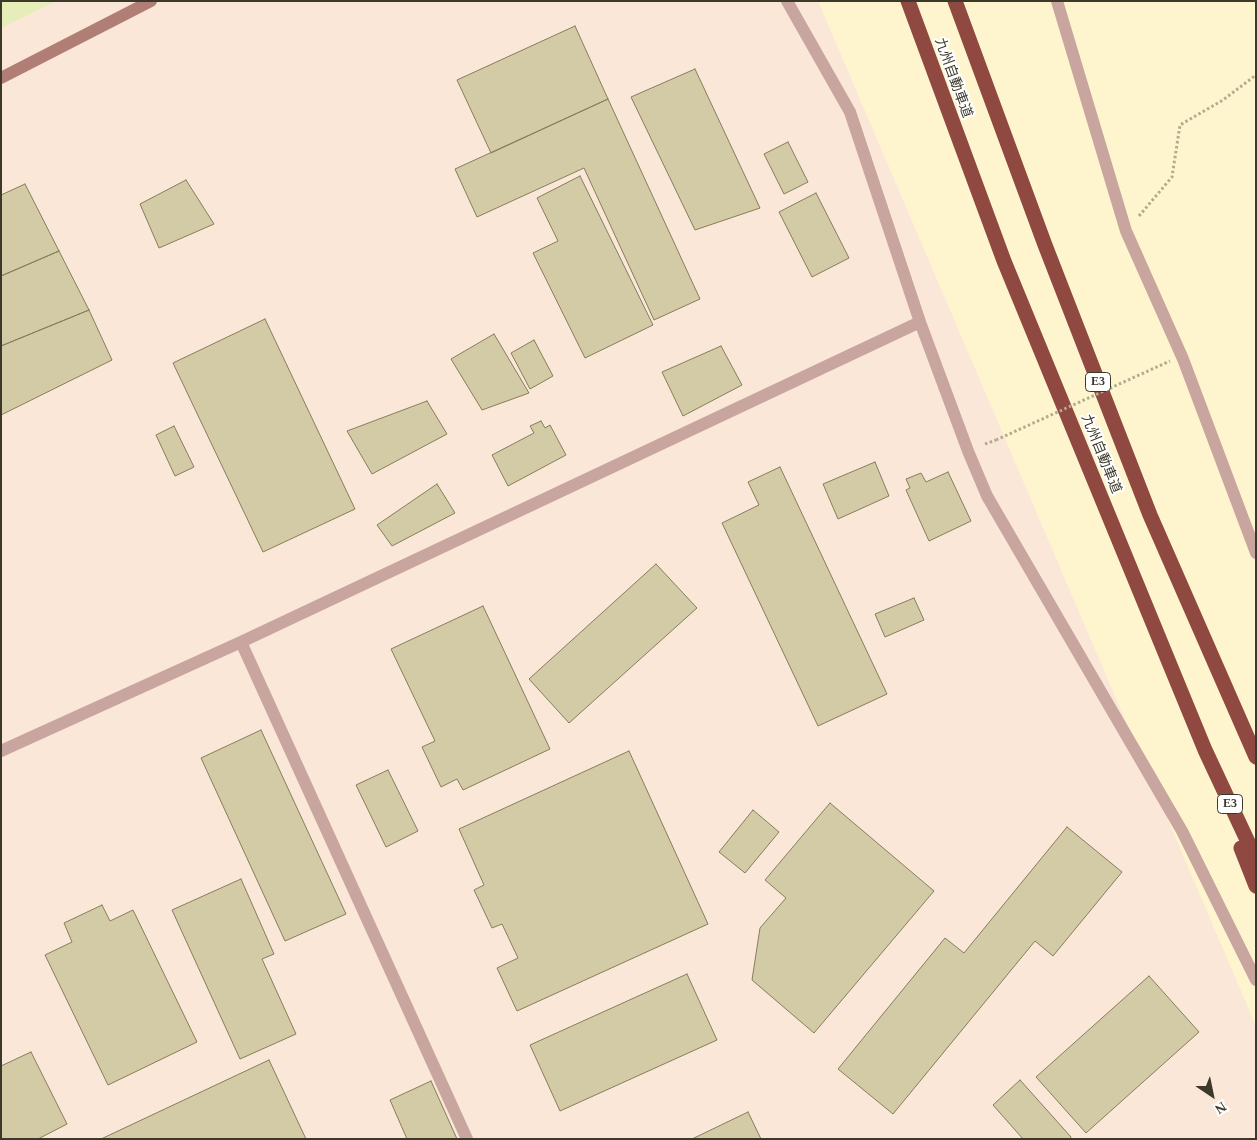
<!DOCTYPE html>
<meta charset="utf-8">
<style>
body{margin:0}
#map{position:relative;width:1257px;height:1140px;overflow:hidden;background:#fef5cf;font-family:"Times New Roman",serif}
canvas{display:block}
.frame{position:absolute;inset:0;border:2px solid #3c382a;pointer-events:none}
.north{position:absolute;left:1187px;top:1070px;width:50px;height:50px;-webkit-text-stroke:4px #fff;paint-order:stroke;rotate:146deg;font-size:14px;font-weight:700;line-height:20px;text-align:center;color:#3c382a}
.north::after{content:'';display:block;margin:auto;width:18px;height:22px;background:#3c382a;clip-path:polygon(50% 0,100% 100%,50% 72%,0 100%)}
</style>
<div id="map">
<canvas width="1257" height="1140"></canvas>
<div class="frame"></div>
<div class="north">N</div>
</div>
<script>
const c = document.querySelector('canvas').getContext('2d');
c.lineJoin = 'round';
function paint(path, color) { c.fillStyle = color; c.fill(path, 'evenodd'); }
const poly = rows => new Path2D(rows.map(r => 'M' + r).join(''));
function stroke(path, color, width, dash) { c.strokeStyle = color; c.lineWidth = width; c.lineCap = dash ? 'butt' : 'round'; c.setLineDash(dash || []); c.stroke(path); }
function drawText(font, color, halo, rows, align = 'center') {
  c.font = font + ' "Times New Roman","Noto Sans JP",serif'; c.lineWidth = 4; c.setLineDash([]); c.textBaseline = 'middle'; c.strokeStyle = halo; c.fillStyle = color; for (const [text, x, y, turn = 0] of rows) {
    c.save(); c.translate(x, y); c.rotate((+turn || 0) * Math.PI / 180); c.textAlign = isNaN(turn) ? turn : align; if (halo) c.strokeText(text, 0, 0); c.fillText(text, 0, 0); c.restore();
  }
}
paint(poly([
 [1,1,818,1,1256,1026,1256,1139,1,1139]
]), '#fae7d7');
paint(poly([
 [1,1,56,1,1,28]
]), '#e5edb8');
const building = poly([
 [575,26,608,99,491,153,457,80,575,26],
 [695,69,760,208,695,230,631,97,695,69],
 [608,99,700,299,654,320,584,168,477,217,455,169,608,99],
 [788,142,808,182,784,194,764,154,788,142],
 [580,176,653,325,585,358,533,253,558,241,537,198,580,176],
 [186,180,214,224,159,248,140,204,186,180],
 [25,184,59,251,1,276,1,195,25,184],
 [816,193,849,258,812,277,779,212,816,193],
 [59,251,89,310,1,346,1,276,59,251],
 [89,310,112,360,1,415,1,346,89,310],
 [265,319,355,509,263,552,173,363,265,319],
 [494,334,529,393,482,410,451,359,494,334],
 [534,340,553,376,530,389,511,353,534,340],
 [721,346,742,385,683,416,662,372,721,346],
 [427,401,447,434,372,474,347,431,427,401],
 [541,421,545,428,550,425,566,455,508,486,492,455,534,433,530,426,541,421],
 [174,426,194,467,175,476,156,435,174,426],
 [875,462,889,496,838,519,823,484,875,462],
 [780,467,887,694,818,726,722,523,759,505,748,482,780,467],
 [948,472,971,521,929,541,906,490,910,488,906,479,921,473,926,482,948,472],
 [437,484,455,513,392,546,377,525,437,484],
 [656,564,697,608,569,723,529,679,656,564],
 [914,598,924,620,885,637,875,614,914,598],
 [483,606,550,749,463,790,457,779,441,787,422,747,435,741,391,649,483,606],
 [261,730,346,914,285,941,201,758,261,730],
 [629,751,708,924,517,1011,497,968,518,958,502,924,492,928,474,890,484,885,459,829,629,751],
 [388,770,418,831,386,847,356,785,388,770],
 [830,803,934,891,814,1033,752,980,760,928,786,898,765,880,830,803],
 [753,810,779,832,745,873,719,852,753,810],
 [1067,827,1122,872,1053,956,1035,941,893,1114,838,1069,945,938,964,953,1067,827],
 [241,879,274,954,262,959,296,1034,240,1059,172,910,241,879],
 [102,905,110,921,133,910,197,1042,108,1085,45,955,72,942,64,923,102,905],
 [687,974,717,1040,560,1111,530,1045,687,974],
 [1149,976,1199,1032,1086,1133,1036,1077,1149,976],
 [31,1052,67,1124,38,1139,1,1139,1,1066,31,1052],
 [269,1060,306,1139,101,1139,269,1060],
 [1020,1080,1071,1137,1070,1139,1023,1139,993,1105,1020,1080],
 [431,1081,457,1139,407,1139,390,1100,431,1081],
 [748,1112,761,1139,692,1139,748,1112]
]);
paint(building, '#d3caa6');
stroke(building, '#867e5c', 1);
stroke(poly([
 [1139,216,1172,177,1180,125,1223,100,1256,75],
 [985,444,996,440]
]), '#b2ab8e', 3, [2.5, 2.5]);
stroke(poly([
 [787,1,850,112,920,322,968,451,987,496,1182,831,1256,980],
 [1057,1,1126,231,1183,359,1256,553],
 [241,642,467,1139],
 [1,751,241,642,920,322]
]), '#c9a59f', 12);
stroke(poly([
 [1,78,151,1]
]), '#b17e76', 12);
stroke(poly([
 [908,1,1004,261,1205,750,1256,859],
 [955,1,1045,245,1150,515,1256,757],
 [1241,848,1256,886]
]), '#8f4940', 15);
stroke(poly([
 [996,440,1170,361]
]), '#b2ab8e', 3, [2.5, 2.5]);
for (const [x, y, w] of [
 [1098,382,25],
 [1230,804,25]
]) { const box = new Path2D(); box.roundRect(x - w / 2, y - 9.5, w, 19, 4); c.fillStyle = '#fff'; c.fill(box); stroke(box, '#3c382a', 1); }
drawText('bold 12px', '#3c382a', null, [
 ["E3",1098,382],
 ["E3",1230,804]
]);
drawText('14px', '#3c382a', '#fff', [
 ["九州自動車道",953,78,70],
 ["九州自動車道",1101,454,68]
]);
</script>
